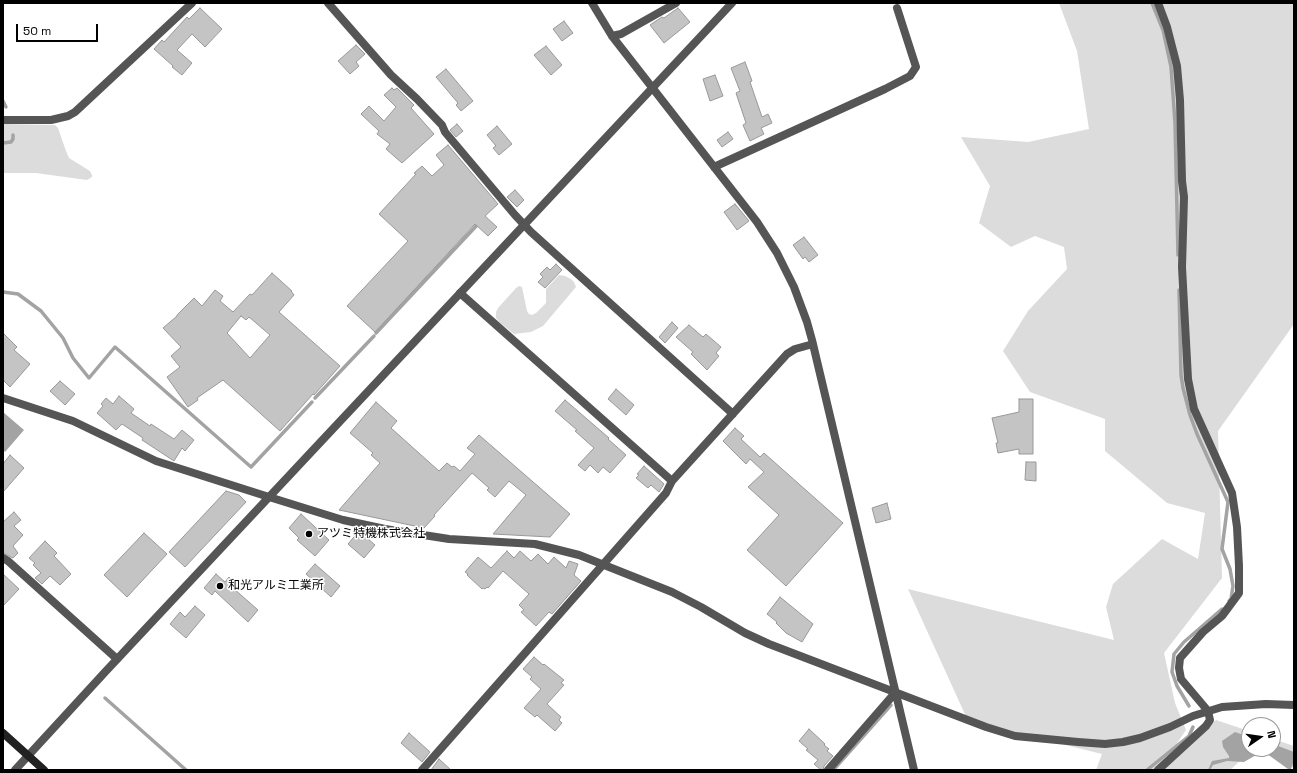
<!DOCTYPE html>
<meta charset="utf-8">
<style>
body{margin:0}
#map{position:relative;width:1297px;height:773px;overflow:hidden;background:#fff;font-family:"Space Grotesk",sans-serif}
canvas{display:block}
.frame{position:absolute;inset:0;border:4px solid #000;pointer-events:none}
.north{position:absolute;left:1241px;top:717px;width:40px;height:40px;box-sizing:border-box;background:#fff;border:1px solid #999;border-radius:50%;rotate:77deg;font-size:11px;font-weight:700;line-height:16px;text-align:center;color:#000}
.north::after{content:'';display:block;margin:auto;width:14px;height:18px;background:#000;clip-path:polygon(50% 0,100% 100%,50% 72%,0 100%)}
.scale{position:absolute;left:16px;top:24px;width:82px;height:18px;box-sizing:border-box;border:2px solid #000;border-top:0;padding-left:5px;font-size:12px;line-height:14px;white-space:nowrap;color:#000;-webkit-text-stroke:3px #fff;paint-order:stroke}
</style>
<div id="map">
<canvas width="1297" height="773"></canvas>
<div class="frame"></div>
<div class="north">N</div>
<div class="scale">50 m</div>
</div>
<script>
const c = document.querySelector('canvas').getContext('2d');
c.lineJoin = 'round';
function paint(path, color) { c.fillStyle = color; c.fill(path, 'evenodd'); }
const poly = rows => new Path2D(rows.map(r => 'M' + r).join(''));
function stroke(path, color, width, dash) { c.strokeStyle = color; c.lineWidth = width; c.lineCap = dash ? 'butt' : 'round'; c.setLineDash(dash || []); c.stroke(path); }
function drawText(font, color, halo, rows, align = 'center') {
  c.font = font + ' "Space Grotesk","Noto Sans JP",sans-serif'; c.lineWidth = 3; c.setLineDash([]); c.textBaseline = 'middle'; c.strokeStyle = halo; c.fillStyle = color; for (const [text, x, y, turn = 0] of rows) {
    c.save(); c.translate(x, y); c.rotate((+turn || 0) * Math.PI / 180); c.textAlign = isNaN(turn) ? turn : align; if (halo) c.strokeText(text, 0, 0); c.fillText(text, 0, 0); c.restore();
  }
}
paint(poly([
 [1059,3,1294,3,1294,324,1218,431,1222,578,1164,653,1175,703,1186,730,1163,764,1181,747,1216,720,1249,731,1249,749,1273,749,1273,739,1294,746,1294,768,1264,752,1252,750,1230,770,1096,770,1102,754,968,721,908,589,1114,640,1106,607,1113,584,1162,539,1198,559,1205,513,1167,503,1105,451,1105,419,1030,392,1003,351,1028,311,1067,269,1064,247,1035,236,1011,247,979,223,990,186,961,137,1028,142,1089,129,1077,51],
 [3,124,55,125,58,128,66,151,69,158,90,171,92,175,92,177,87,180,36,173,3,173],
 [559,275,565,276,571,279,574,282,576,287,543,326,531,332,514,334,499,322,496,318,496,312,498,308,516,288,519,286,522,287,527,311,529,314,532,315,536,313,546,303,546,289]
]), '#dcdcdc');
paint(poly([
 [3,412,24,430,5,452,3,450],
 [1235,732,1249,737,1249,749,1273,749,1273,744,1294,752,1294,761,1291,769,1288,769,1263,751,1244,762,1227,761,1213,765,1210,770,1208,770,1212,761,1229,758,1229,756,1223,747,1222,741]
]), '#a3a3a3');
stroke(poly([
 [1152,3,1163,30,1171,67,1175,123,1178,255],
 [3,101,6,107],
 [3,143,11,142,13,139,13,135],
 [1179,290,1181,375,1183,388,1190,415,1197,434,1228,502,1222,549,1230,569,1233,586,1231,599,1229,601],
 [3,292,18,294,41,311,63,338,73,358,89,378,115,347,251,467,312,402],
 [376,333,479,223],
 [315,398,374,336],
 [105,698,186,770],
 [1189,706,1177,686,1172,672,1174,654,1184,642,1222,609],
 [835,768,891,705],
 [1147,770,1189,736,1193,727]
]), '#a3a3a3', 3.5);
const building = poly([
 [200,8,222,29,205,47,192,34,177,50,192,63,182,75,172,67,173,66,154,49,162,40,164,42,187,17,189,19,200,8],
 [678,8,690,22,664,43,650,25,662,17,664,18,678,8],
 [564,21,573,33,562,41,553,29,564,21],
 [356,45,365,54,356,62,359,66,350,74,338,61,356,45],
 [546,46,562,65,551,75,534,55,546,46],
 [745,62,752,81,750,82,762,117,768,114,772,123,761,128,764,134,750,141,743,125,746,123,736,93,740,91,731,68,745,62],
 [446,69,473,101,461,111,456,105,458,103,436,77,446,69],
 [715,75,723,96,710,101,703,79,715,75],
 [392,88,394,90,397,88,414,105,411,108,434,134,402,163,386,149,390,144,377,134,379,131,361,114,369,106,384,121,396,107,384,95,392,88],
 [457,124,463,131,456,137,450,130,457,124],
 [497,126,512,144,499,155,493,148,496,146,487,135,497,126],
 [728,132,733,139,722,147,717,140,728,132],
 [448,145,498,204,485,216,497,227,488,236,475,224,375,332,347,306,408,241,379,214,416,174,414,173,422,166,432,176,444,165,436,155,448,145],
 [515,190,524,200,517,207,507,197,515,190],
 [735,204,749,221,737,230,724,212,735,204],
 [804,237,818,255,809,262,805,257,803,259,793,245,804,237],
 [556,264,562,270,545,288,538,282,543,277,540,274,547,267,550,270,556,264],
 [272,273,292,291,291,291,294,295,279,312,340,366,314,395,313,394,280,431,223,380,197,398,198,400,188,407,167,377,180,367,171,356,181,347,163,328,177,316,177,315,194,298,202,306,215,290,223,296,220,301,233,312,250,294,252,295,272,273],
 [241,316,246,320,249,317,270,335,250,358,227,333,241,316],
 [672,322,678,328,665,343,659,337,672,322],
 [689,325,703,337,706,334,721,347,716,353,719,356,707,370,691,354,693,352,676,337,689,325],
 [3,333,17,347,14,350,30,364,10,387,3,380,3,333],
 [60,381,75,394,65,405,50,391,60,381],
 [616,389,634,405,626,415,608,399,616,389],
 [119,396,134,409,131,413,150,426,151,424,174,439,182,430,194,440,185,451,182,448,174,461,142,440,143,438,122,424,116,430,97,413,103,406,101,404,106,398,113,404,119,396],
 [1019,399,1033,399,1033,454,1019,454,1019,449,998,453,996,443,998,443,992,418,1019,412,1019,399],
 [565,400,609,438,608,439,626,455,610,473,603,467,598,473,590,465,585,471,578,465,594,448,575,431,577,430,555,411,565,400],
 [376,402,397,421,391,428,439,471,447,463,452,467,454,466,460,471,475,454,467,448,479,435,570,514,550,537,493,534,526,495,509,481,495,497,487,490,489,488,472,473,434,515,435,516,424,528,339,510,380,463,371,455,373,453,350,433,376,402],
 [735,428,744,436,741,439,760,457,764,453,843,523,786,586,747,550,779,515,748,487,764,472,750,459,746,464,723,441,735,428],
 [10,455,24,468,3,492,3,464,10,455],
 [1026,462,1036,462,1036,481,1025,480,1026,462],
 [644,466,664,484,659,492,651,485,648,488,636,478,639,475,637,474,644,466],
 [226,491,239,495,246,502,185,567,169,552,226,491],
 [887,503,891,519,876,523,872,508,887,503],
 [14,512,21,520,14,526,23,535,13,546,18,553,13,558,3,553,3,522,14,512],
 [301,514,329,540,315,556,297,540,299,538,289,528,301,514],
 [359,531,375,545,364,558,348,544,359,531],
 [144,533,167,554,127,597,104,575,144,533],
 [45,541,57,553,54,556,71,574,60,585,50,576,42,584,35,578,41,573,33,565,35,563,29,558,45,541],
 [507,551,514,558,520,551,531,561,538,554,548,564,554,557,566,568,569,561,578,564,574,575,581,581,552,614,549,612,536,626,521,612,524,610,519,605,529,594,503,571,488,588,487,587,485,589,483,588,482,589,467,575,468,574,465,572,478,557,491,568,507,551],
 [315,564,340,586,331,597,306,574,315,564],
 [3,574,19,589,3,606,3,574],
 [216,574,225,582,229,577,236,584,233,588,258,610,248,622,215,591,212,595,204,588,216,574],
 [780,597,813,624,802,642,786,633,776,623,777,622,767,614,780,597],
 [195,606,205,615,186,638,170,624,180,612,185,617,195,606],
 [534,657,543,665,544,664,564,680,561,683,564,685,547,704,561,717,559,720,562,723,555,731,537,715,535,717,524,708,541,689,530,679,532,677,523,669,534,657],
 [809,729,825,744,824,745,829,749,827,751,833,756,824,766,823,770,821,770,814,764,818,760,806,750,808,749,799,741,809,729],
 [409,733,430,752,422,762,401,743,409,733],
 [439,759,451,770,431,770,439,759]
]);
paint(building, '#c4c4c4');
stroke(building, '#999', 1);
stroke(poly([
 [328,3,391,75,417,99,442,125,445,132,515,215,531,232,733,414],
 [592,3,612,36,757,222,777,253,794,287,807,322,812,340,914,770],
 [612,36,621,34,676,3],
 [3,120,51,120,68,116,75,112,192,3],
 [714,167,885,89,910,76,916,67,897,8],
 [460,293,672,481],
 [3,398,73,421,156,461,269,497],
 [3,558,8,561,117,659],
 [422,770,666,493,672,481,787,354,795,349,813,344],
 [828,770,895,693],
 [1158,770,1206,726,1210,720,1208,711,1181,679,1179,668,1180,658,1203,632,1222,616,1239,593,1239,566,1237,527,1232,493,1194,409,1188,379,1182,267,1184,197,1182,181,1180,100,1177,66,1167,27,1158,3]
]), '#555', 8);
stroke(poly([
 [269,497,343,520,385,529,449,539,535,544,579,555,672,592,701,607,745,633,769,644,986,727,1015,736,1078,742,1105,744,1123,742,1140,738,1170,727,1193,716,1222,707,1266,704,1294,705],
 [15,770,106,671,732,3]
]), '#555', 8);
stroke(poly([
 [3,733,44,770]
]), '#222', 8);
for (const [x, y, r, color] of [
 [309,534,4,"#000"],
 [220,586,4,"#000"]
]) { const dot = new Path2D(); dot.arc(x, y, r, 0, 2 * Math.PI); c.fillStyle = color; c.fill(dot); stroke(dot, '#fff', 1.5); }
drawText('12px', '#000', '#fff', [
 ["アツミ特機株式会社",317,534],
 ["和光アルミ工業所",228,586]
], 'left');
</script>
